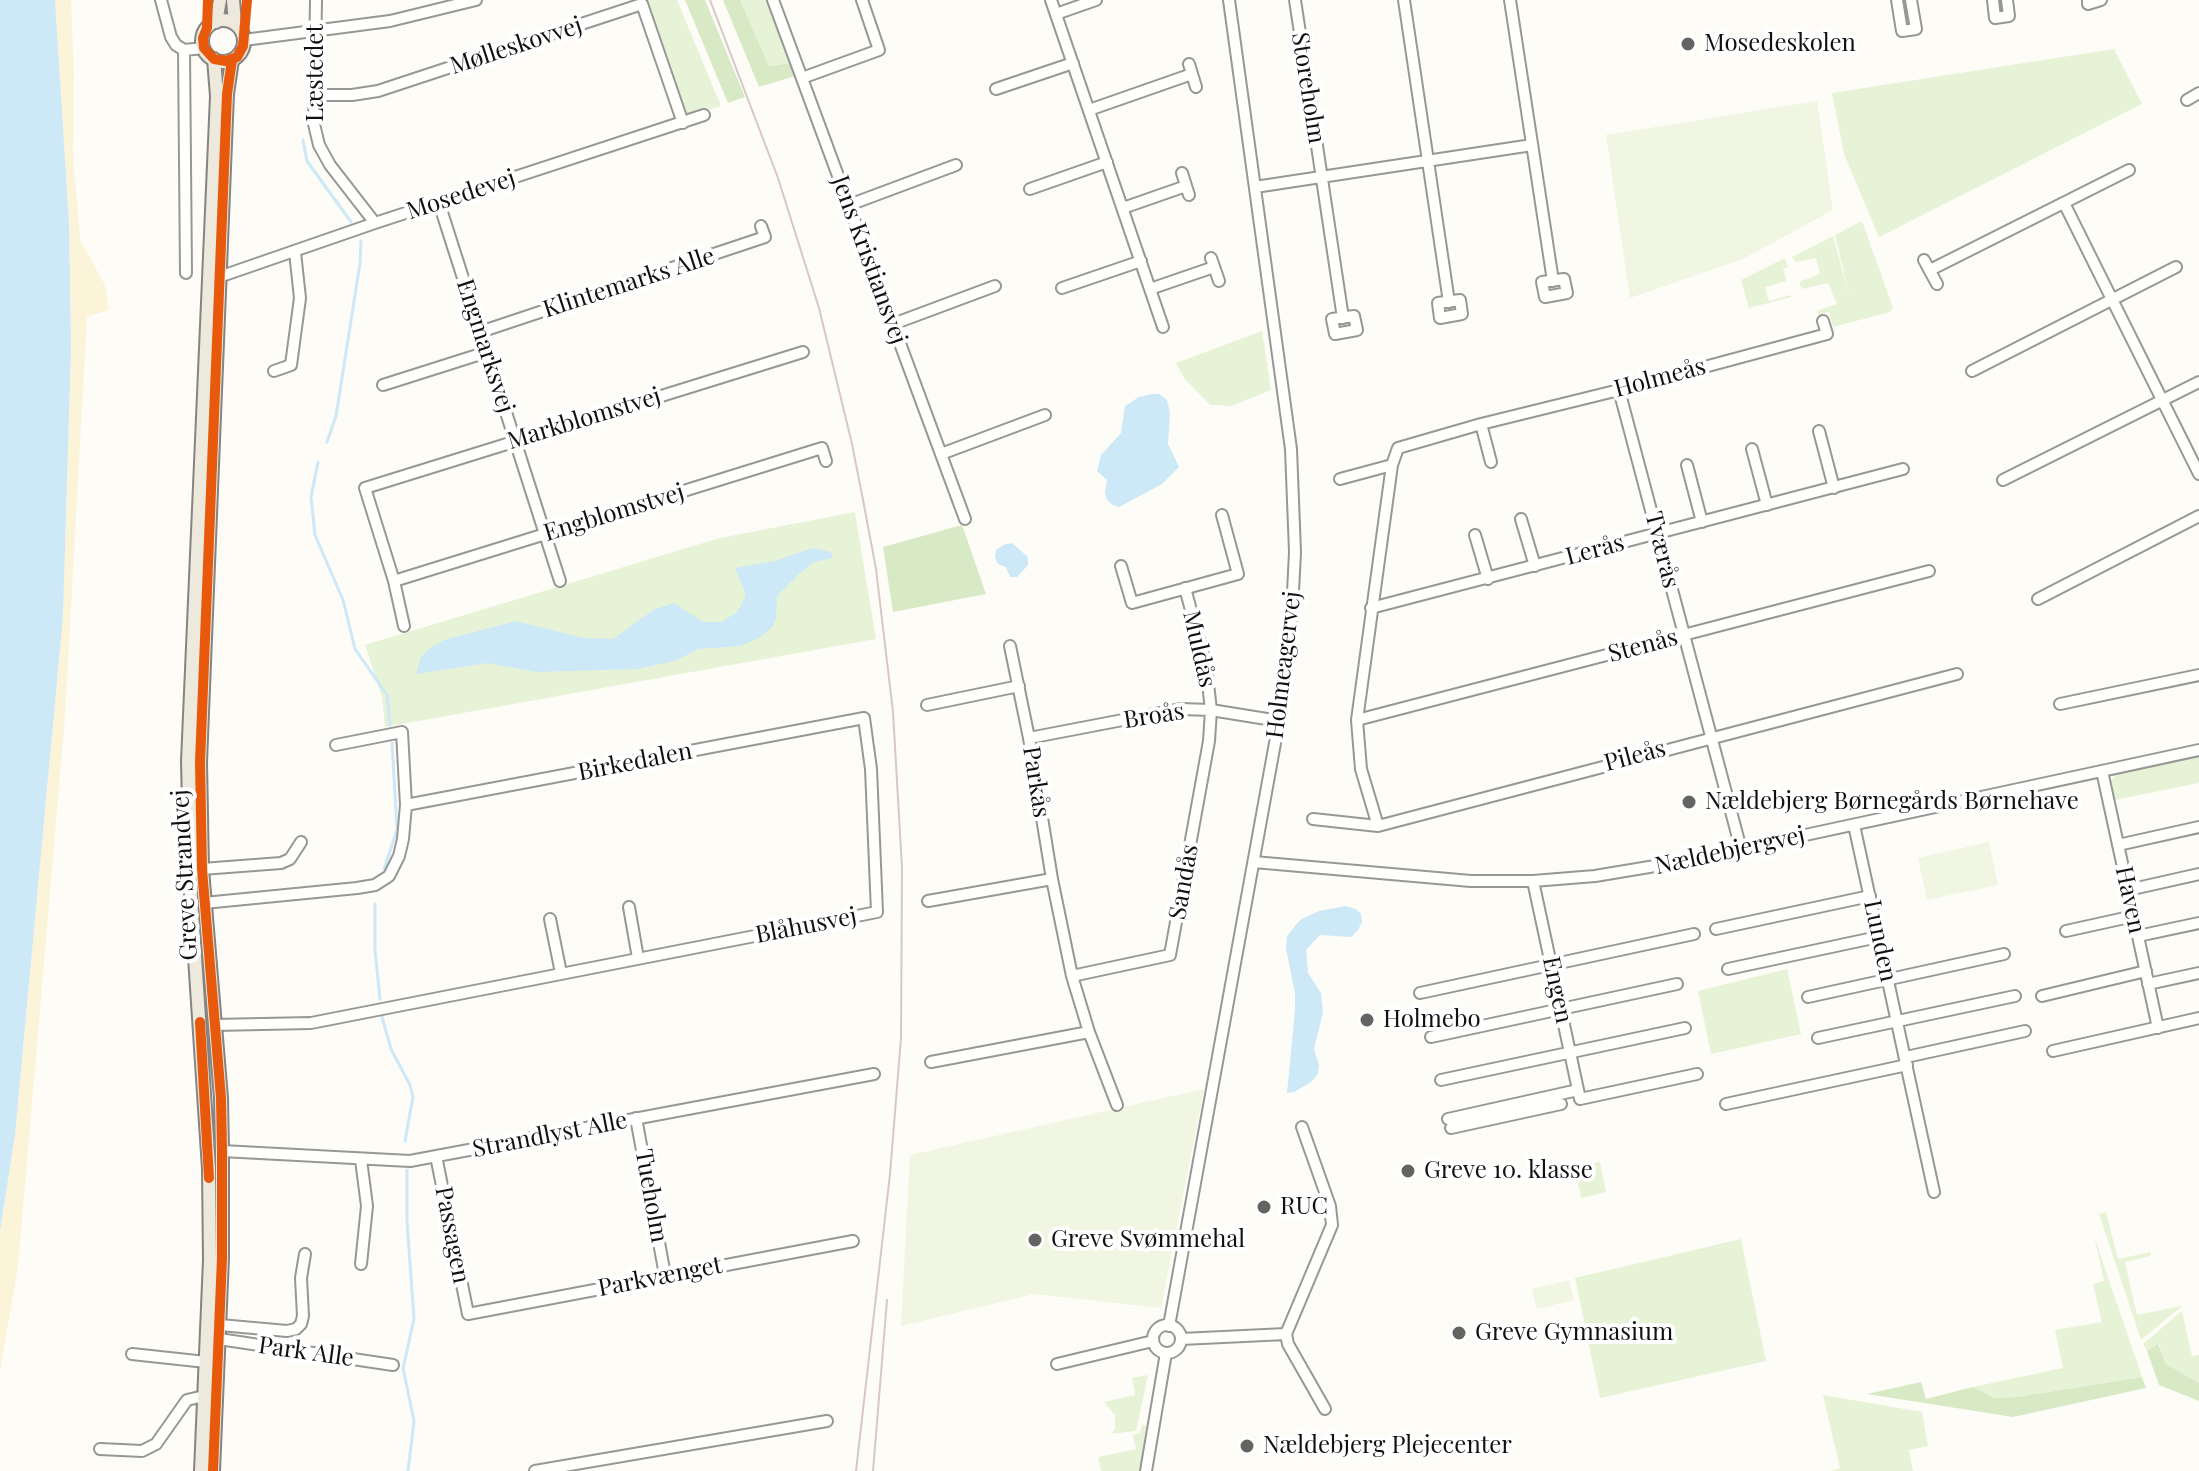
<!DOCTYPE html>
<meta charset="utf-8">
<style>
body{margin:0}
canvas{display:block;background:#fdfcf7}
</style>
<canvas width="2199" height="1471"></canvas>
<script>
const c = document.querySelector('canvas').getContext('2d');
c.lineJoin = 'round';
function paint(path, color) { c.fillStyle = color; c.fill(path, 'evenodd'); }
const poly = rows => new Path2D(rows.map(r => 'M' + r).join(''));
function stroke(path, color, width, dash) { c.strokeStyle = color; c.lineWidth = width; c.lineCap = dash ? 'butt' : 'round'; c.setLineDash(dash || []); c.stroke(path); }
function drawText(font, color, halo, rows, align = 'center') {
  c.font = font + ' "Playfair Display",serif'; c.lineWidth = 8; c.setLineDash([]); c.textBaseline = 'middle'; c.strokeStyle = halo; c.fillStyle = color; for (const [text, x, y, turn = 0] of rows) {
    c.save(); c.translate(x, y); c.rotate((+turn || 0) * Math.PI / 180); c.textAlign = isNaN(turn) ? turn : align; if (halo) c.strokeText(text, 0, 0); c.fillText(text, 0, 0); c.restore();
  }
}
paint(poly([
 [645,0,677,0,721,106,690,116,683,111],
 [740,0,767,0,790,63,769,66],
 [2114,49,2142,104,1879,237,1844,154,1832,93],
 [1862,221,1893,308,1890,312,1833,327,1829,312,1818,315,1817,311,1837,304,1828,283,1802,289,1799,282,1820,274,1816,258,1796,262,1792,257,1833,236,1850,298,1835,235],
 [1785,258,1788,267,1783,269,1787,281,1765,287,1769,301,1791,295,1791,297,1749,308,1741,280],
 [1262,331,1271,390,1232,406,1210,405,1184,378,1176,363],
 [855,512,876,639,385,727,382,697,365,645,720,538],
 [2199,756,2199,783,2115,800,2110,783,2116,774],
 [1787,969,1801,1034,1711,1054,1698,991],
 [1600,1162,1606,1192,1581,1198,1575,1168],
 [2106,1212,2118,1259,2151,1252,2150,1256,2125,1262,2137,1315,2182,1306,2141,1340,2099,1214],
 [2094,1236,2142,1377,2017,1397,1993,1398,1976,1391,1973,1387,2063,1368,2055,1330,2102,1322,2093,1284,2104,1281],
 [1741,1239,1766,1361,1600,1398,1575,1278],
 [2182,1311,2192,1356,2199,1355,2199,1383,2166,1364,2159,1344,2147,1351,2143,1344],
 [1148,1375,1136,1431,1111,1434,1115,1429,1115,1415,1104,1402,1135,1395,1132,1378],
 [1823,1395,1922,1412,1928,1446,1909,1450,1913,1471,1830,1471,1840,1468],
 [1142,1425,1146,1426,1140,1471,1101,1471,1098,1457,1136,1449,1133,1435,1140,1433]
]), '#e7f3d7');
paint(poly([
 [685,0,705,0,745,97,728,103],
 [723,0,740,0,769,66,790,63,795,76,759,87],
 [962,525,986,594,893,612,883,547],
 [2158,1344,2166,1364,2199,1383,2199,1401,2159,1385,2147,1351],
 [2142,1377,2146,1388,2013,1417,1867,1394,1921,1382,1926,1399,1973,1387,1993,1398,2017,1397]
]), '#d8eac5');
paint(poly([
 [55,0,71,0,74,75,73,153,80,240,105,285,109,310,87,317,65,717,18,1267,0,1371,0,1231,15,1135,63,616,71,347,69,223]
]), '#fcf4d9');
paint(poly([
 [1817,101,1833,210,1743,259,1630,298,1606,135],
 [1989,842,1998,885,1927,900,1918,858],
 [1204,1089,1161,1308,1034,1294,901,1326,910,1155],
 [1569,1280,1574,1300,1537,1309,1532,1289]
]), '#f0f6e1');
paint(poly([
 [0,0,55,0,69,223,71,347,63,616,15,1135,0,1231],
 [1152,394,1159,394,1167,400,1170,412,1168,444,1179,467,1162,484,1119,507,1113,505,1107,500,1105,493,1107,480,1097,471,1101,455,1121,433,1125,406,1139,397],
 [1012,543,1028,557,1028,565,1017,577,1010,577,1006,567,998,564,995,558,996,550,1003,545],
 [812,548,831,552,833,558,814,562,799,574,777,596,776,619,772,627,760,637,741,646,698,649,675,661,636,669,536,672,488,663,416,674,421,657,430,648,444,640,516,621,584,638,613,639,655,609,674,603,703,622,722,622,738,611,746,595,735,568,775,561],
 [1346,906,1356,909,1361,914,1362,922,1358,930,1351,937,1320,935,1306,950,1308,973,1321,993,1323,1012,1314,1049,1319,1065,1318,1074,1311,1082,1294,1092,1287,1093,1295,1010,1295,993,1286,949,1287,936,1300,920,1319,911]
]), '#cde8f7');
stroke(poly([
 [303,140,307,161,351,222],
 [327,442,336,416,360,263,361,241],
 [318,462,311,497,315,535,343,600,355,649,387,695,390,725],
 [384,869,397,830,392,743],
 [375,904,375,950,380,999],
 [382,1017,391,1049,410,1085,413,1097,405,1141],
 [407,1170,407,1221,414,1319,403,1368,414,1421,408,1471]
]), '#cde8f7', 3);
const minor = poly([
 [161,0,171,37,176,45,184,50,204,48],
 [316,0,314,124,319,145,330,165,375,223],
 [773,0,965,519],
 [1051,0,1163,327],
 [1295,0,1343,318],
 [1404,0,1449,302],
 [1510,0,1553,281],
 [1897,0,1902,31,1916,29,1911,0],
 [1993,0,1995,18,2009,16,2007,0],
 [2088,0,2088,4,2101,0],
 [1056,14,1096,0],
 [244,40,390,21,476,0],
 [184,50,186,273],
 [1189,64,1196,87],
 [802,78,879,50,862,0],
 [996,89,1073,63],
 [313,95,352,95,378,91,642,4,683,123],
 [2187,100,2199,93],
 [1089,110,1192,74],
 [1182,173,1189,195],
 [1255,187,1532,145],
 [1030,189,1107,162],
 [439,203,560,581],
 [2064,203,2199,474],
 [849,205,956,165],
 [1123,208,1186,186],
 [1211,258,1219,281],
 [1924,260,1937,284],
 [1930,270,2129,170],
 [219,277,375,223,704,115],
 [1564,279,1567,293,1545,297,1542,282,1564,279],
 [1062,288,1141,261],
 [1150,289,1214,267],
 [1460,300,1462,314,1440,318,1438,303,1460,300],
 [1354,316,1357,330,1335,334,1332,319,1354,316],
 [893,324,995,286],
 [480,332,765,237,761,226],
 [274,371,291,365,300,298,295,252],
 [1972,371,2176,267],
 [383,385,487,352],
 [1619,390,1741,849],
 [1481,424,1491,462],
 [1819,431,1834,488],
 [1752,449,1767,505],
 [941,454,1045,415],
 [1687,465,1702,522],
 [1340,479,1392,465],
 [2003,480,2199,382],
 [1521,519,1535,566],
 [1475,535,1488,579],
 [1121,566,1132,603,1238,574,1222,515],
 [394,581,822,448,826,461],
 [2038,599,2199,516],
 [1371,608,1903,469],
 [404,626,394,581,365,488,803,352],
 [1010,646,1029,738,1052,879,1072,976,1089,1032,1117,1105],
 [2060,704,2199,675],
 [927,705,1019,686],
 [1357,720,1929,571],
 [1029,738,1180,709,1211,710,1279,721],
 [2102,771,2158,1028],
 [1313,819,1378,826,1957,674],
 [1854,825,1934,1192],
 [1378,826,1361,769,1357,720,1392,465,1398,448,1481,424,1619,390,1827,334,1823,321],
 [2118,845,2199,827],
 [1254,862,1471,881,1533,881,1595,876,1685,861,2199,750],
 [202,869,281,863,290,859,301,842],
 [1533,881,1580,1099,1697,1074],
 [2128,890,2199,874],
 [928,901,1052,879],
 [204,903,357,888,375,885,389,876,399,856,403,839,406,805,402,732,336,745],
 [629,907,638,958],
 [550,919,561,973],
 [1716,929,1870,896],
 [2066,931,2134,916],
 [2138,936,2199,923],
 [1728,969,1878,937],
 [1072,976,1170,955,1209,741,1211,710,1206,666,1185,588],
 [2148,984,2199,973],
 [1420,993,1694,934],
 [2042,996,2146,971],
 [1808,997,2004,954],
 [214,1025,311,1023,877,912,871,769,864,718,406,805],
 [1431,1037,1677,984],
 [1818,1038,2015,996],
 [2053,1051,2199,1018],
 [1906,1057,2025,1031],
 [931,1062,1089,1032],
 [1441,1080,1685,1028],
 [1726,1104,1907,1065],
 [636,1118,665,1275],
 [1448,1119,1578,1090],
 [1302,1127,1330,1206,1332,1225,1286,1334,1288,1344,1325,1409],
 [1451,1128,1561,1104],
 [222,1151,410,1161,874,1074],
 [436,1156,468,1314,853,1241],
 [361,1160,367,1206,361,1264],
 [220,1325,287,1331,296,1329,301,1324,303,1316,301,1278,305,1254],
 '1153 1339a14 14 0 1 1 28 0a14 14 0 1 1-28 0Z',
 [1169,1326,1279,721,1292,612,1295,552,1291,449,1229,0],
 [219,1339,393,1365],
 [1181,1339,1286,1334],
 [132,1354,206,1362],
 [1057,1364,1153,1341],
 [100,1449,142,1451,156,1444,187,1400,204,1396],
 [535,1471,827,1421],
 [1146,1471,1166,1353]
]);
const major = poly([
 [233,0,235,23],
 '202 41a21 21 0 1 1 42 0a21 21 0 1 1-42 0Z',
 [216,22,220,0],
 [201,1471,210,1260,209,1169,191,897,188,761,217,96,214,59],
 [213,1471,222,1258,222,1151,221,1098,202,869,200,762,227,94,232,60]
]);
stroke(minor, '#979795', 14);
stroke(major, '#858482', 16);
stroke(minor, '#fffffe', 10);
stroke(major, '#ede9dc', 12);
stroke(poly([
 [710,0,778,178,819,308,852,444,864,505,876,569,893,712,902,868,901,1038,890,1174,856,1471],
 [873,1471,887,1300]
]), '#d9c6c7', 2);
stroke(poly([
 [208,0,207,28,203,38,204,48,214,59,226,61,237,57,243,46,247,0],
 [200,1022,209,1178],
 [213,1471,222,1258,222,1151,221,1098,202,869,200,762,227,94,232,60]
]), '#e8590c', 10);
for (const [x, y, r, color] of [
 [1688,44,8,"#646362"],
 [1689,802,8,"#646362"],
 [1367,1020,8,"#646362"],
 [1408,1171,8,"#646362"],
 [1264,1207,8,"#646362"],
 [1035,1240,8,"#646362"],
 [1459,1333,8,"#646362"],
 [1247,1446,8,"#646362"]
]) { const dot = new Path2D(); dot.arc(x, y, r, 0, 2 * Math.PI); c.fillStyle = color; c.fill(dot); stroke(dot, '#fff', 3); }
drawText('24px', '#111', '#fff', [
 ["Mosedeskolen",1704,44],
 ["Nældebjerg Børnegårds Børnehave",1705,802],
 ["Holmebo",1383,1020],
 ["Greve 10. klasse",1424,1171],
 ["RUC",1280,1207],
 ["Greve Svømmehal",1051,1240],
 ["Greve Gymnasium",1475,1333],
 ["Nældebjerg Plejecenter",1263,1446]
], 'left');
drawText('24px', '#111', '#fff', [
 ["Mølleskovvej",516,46,-18],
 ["Læstedet",316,73,-90],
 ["Storeholm",1308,88,81],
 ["Mosedevej",461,195,-18],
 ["Jens Kristiansvej",869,260,70],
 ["Klintemarks Alle",629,283,-18],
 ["Engmarksvej",485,346,72],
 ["Holmeås",1660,378,-15],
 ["Markblomstvej",584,419,-17],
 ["Engblomstvej",614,513,-17],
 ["Lerås",1595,550,-15],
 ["Tværås",1662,550,76],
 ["Stenås",1643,646,-15],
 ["Muldås",1199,649,77],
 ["Holmeagervej",1284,665,-83],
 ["Broås",1154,716,-9],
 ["Pileås",1635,756,-15],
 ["Birkedalen",635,762,-11],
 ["Parkås",1036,782,81],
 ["Nældebjergvej",1730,851,-12],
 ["Greve Strandvej",185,875,-93],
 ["Sandås",1184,882,-80],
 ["Haven",2130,900,78],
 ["Blåhusvej",806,926,-11],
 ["Lunden",1880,941,78],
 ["Engen",1557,990,78],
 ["Strandlyst Alle",550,1135,-11],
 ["Tueholm",651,1196,80],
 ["Passagen",452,1235,79],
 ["Parkvænget",660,1277,-11],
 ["Park Alle",306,1352,8]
]);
</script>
